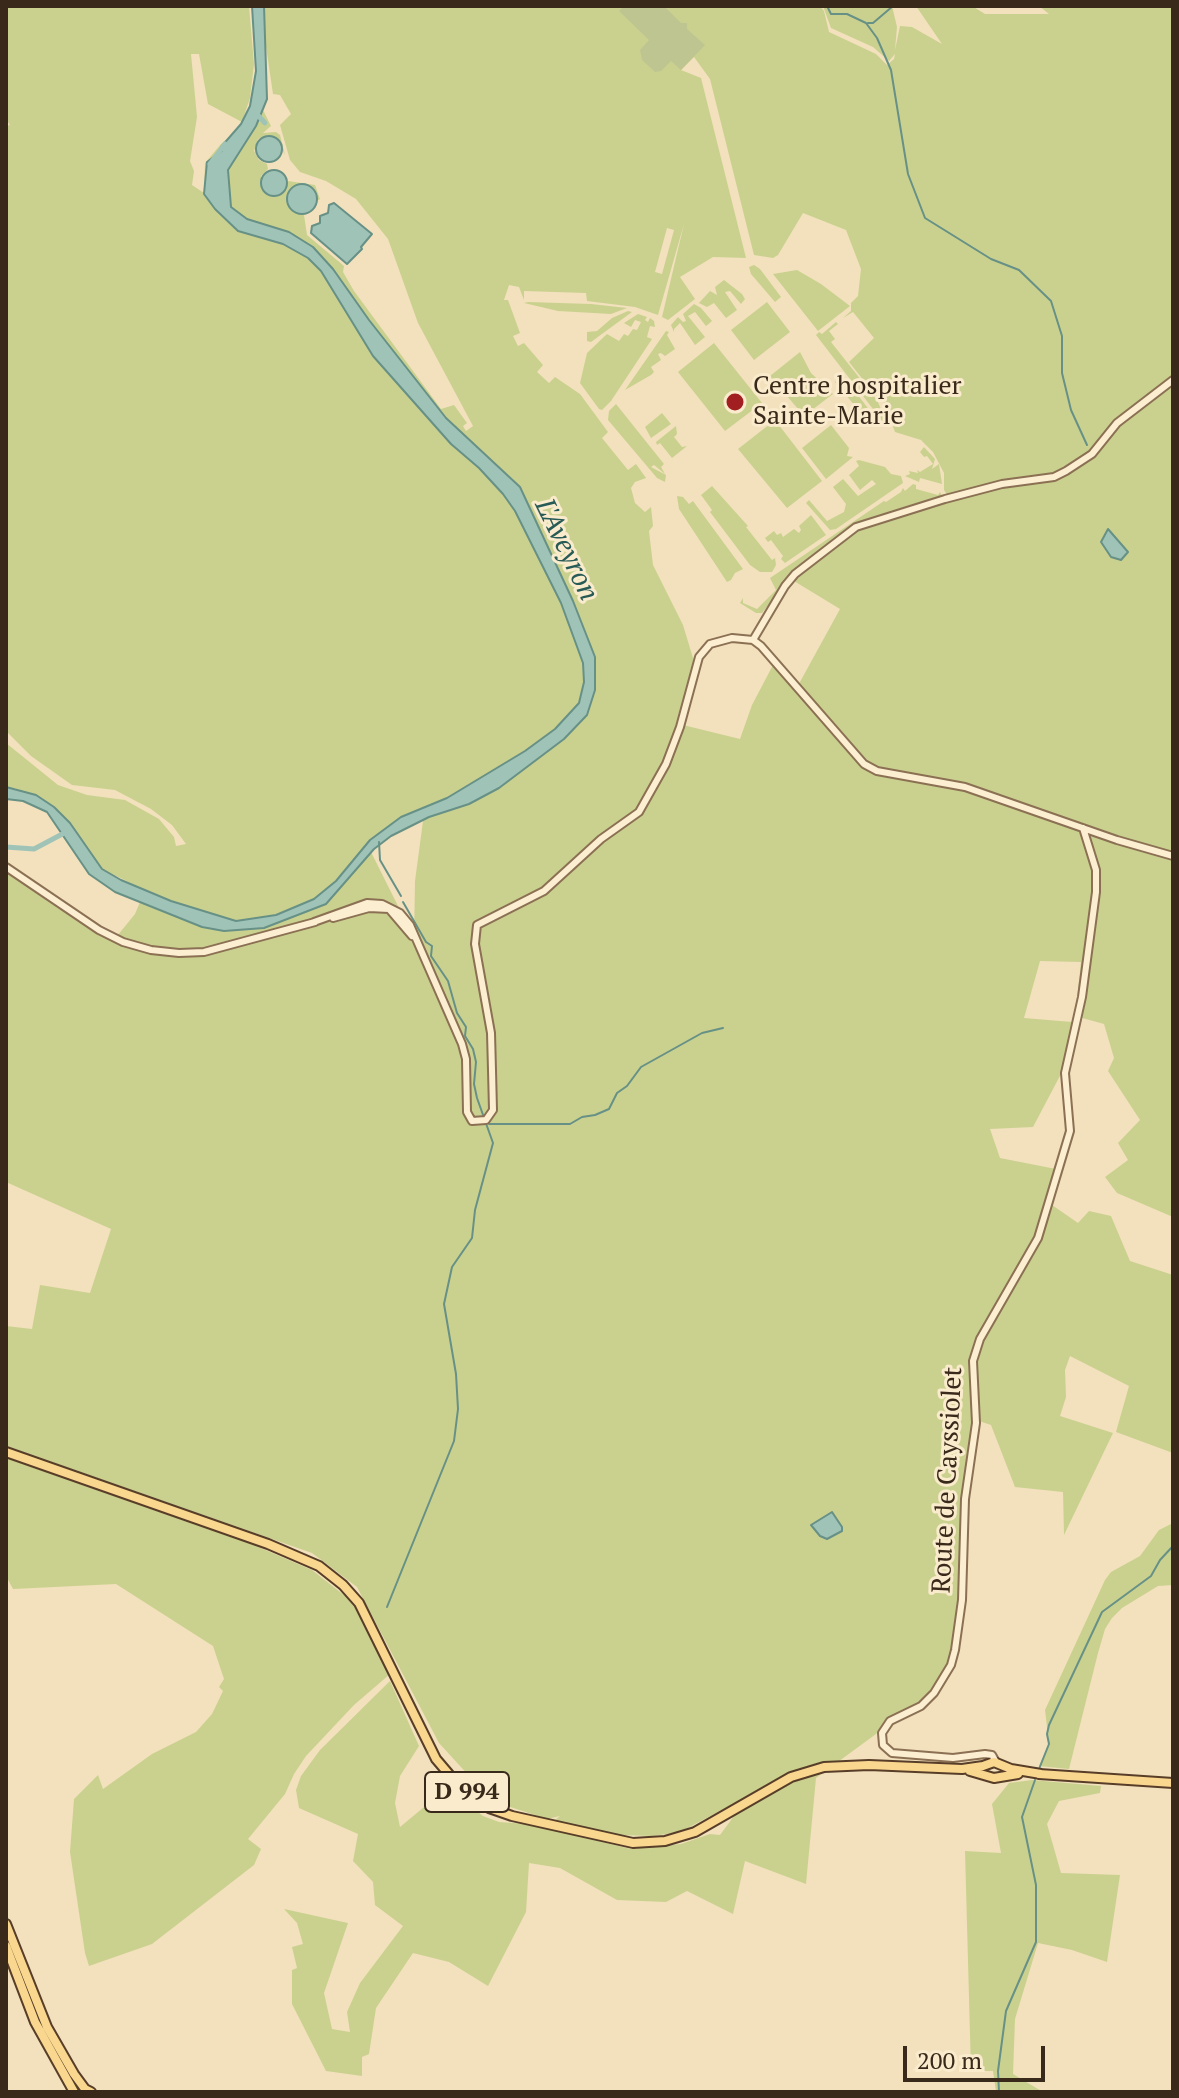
<!DOCTYPE html>
<style>
body{margin:0}
#map{position:relative;width:1179px;height:2098px;overflow:hidden;background:#f2e1bc;font-family:"PT Serif",serif}
canvas{display:block}
.frame{position:absolute;inset:0;border:8px solid #39291a;pointer-events:none}
.scale{position:absolute;left:903px;top:2046px;width:142px;height:36px;box-sizing:border-box;border:4px solid #39291a;border-top:0;padding-left:10px;font-size:24px;line-height:28px;white-space:nowrap;color:#39291a;-webkit-text-stroke:6px #f9ebcc;paint-order:stroke}
</style>
<div id="map">
<canvas width="1179" height="2098"></canvas>
<div class="frame"></div>
<div class="scale">200 m</div>
</div>
<script>
const c = document.querySelector('canvas').getContext('2d');
c.lineJoin = 'round';
function paint(path, color) { c.fillStyle = color; c.fill(path, 'evenodd'); }
const poly = rows => new Path2D(rows.map(r => 'M' + r).join(''));
function stroke(path, color, width, dash) { c.strokeStyle = color; c.lineWidth = width; c.lineCap = dash ? 'butt' : 'round'; c.setLineDash(dash || []); c.stroke(path); }
function drawText(font, color, halo, rows, align = 'center') {
  c.font = font + ' "PT Serif",serif'; c.lineWidth = 6; c.setLineDash([]); c.textBaseline = 'middle'; c.strokeStyle = halo; c.fillStyle = color; for (const [text, x, y, turn = 0] of rows) {
    c.save(); c.translate(x, y); c.rotate((+turn || 0) * Math.PI / 180); c.textAlign = isNaN(turn) ? turn : align; if (halo) c.strokeText(text, 0, 0); c.fillText(text, 0, 0); c.restore();
  }
}
paint(poly([
 [6,6,249,6,254,64,250,98,242,122,208,104,199,54,191,54,197,117,190,161,194,171,192,185,204,193,205,163,221,144,262,108,271,126,263,133,276,132,280,135,285,155,276,137,268,135,258,139,254,151,259,160,267,164,268,169,261,176,261,188,267,195,276,197,284,193,288,181,315,185,320,199,317,201,314,189,301,183,289,191,288,206,294,212,304,215,307,235,344,266,343,272,354,291,441,409,454,405,467,423,463,426,466,431,473,426,418,323,388,239,356,199,326,181,300,172,290,160,280,125,291,114,280,95,273,94,260,6,820,6,824,11,829,32,876,54,887,65,894,59,895,54,889,61,873,47,831,28,823,6,892,6,897,27,895,50,900,26,912,27,942,44,916,6,972,6,985,14,1049,14,1039,6,1173,6,1173,1217,1117,1193,1105,1177,1128,1160,1118,1143,1140,1120,1108,1071,1114,1058,1104,1024,1075,1016,1081,962,1040,961,1024,1018,1072,1022,1062,1072,1033,1127,990,1129,1000,1158,1061,1170,1052,1205,1078,1223,1089,1211,1111,1216,1130,1261,1173,1275,1173,1453,1116,1432,1129,1386,1070,1356,1065,1370,1066,1397,1060,1416,1113,1433,1064,1535,1063,1492,1015,1487,991,1425,973,1419,962,1499,961,1587,953,1654,926,1699,886,1720,876,1734,816,1778,806,1884,745,1861,733,1914,687,1891,666,1902,617,1900,560,1868,529,1863,526,1912,488,1986,449,1962,413,1953,376,2008,369,2054,362,2057,362,2076,326,2071,292,2004,292,1970,297,1968,292,1947,303,1944,297,1923,284,1909,348,1923,324,1993,332,2029,350,2032,347,2012,360,1983,403,1926,375,1905,373,1882,353,1861,358,1834,299,1808,296,1790,301,1776,320,1750,390,1681,419,1746,400,1776,395,1803,400,1827,447,1788,483,1816,499,1822,527,1824,631,1849,681,1844,710,1834,720,1835,734,1816,762,1799,754,1793,680,1832,653,1836,617,1835,554,1821,560,1816,547,1819,492,1801,439,1743,357,1587,312,1553,6,1446,6,1326,32,1329,40,1285,90,1293,111,1229,6,1182,6,871,56,907,113,941,135,914,145,890,102,869,70,823,17,789,6,787,6,743,58,785,87,795,125,800,159,819,174,837,176,846,186,844,172,825,151,809,115,790,72,785,31,756,6,731,6,126,10,125,6,119],
 [694,57,710,79,754,255,773,258,778,255,803,213,846,230,861,269,858,296,851,303,851,311,843,318,853,312,874,338,849,362,876,396,881,395,895,432,921,440,933,452,944,473,944,490,947,495,966,491,952,501,855,530,794,581,840,609,795,691,773,665,752,705,740,739,683,725,696,668,683,625,653,565,649,531,653,526,651,507,645,512,635,503,631,488,635,482,646,478,636,464,628,470,602,438,608,432,580,394,555,377,549,383,537,372,543,365,524,343,518,346,513,336,520,333,508,300,504,300,509,285,519,287,524,300,524,291,586,293,587,301,635,307,658,315,684,224,662,317,668,320,695,299,680,277,713,257,746,258,701,78,681,70],
 [667,228,674,230,662,274,655,272],
 [401,818,423,821,415,881,414,938,371,852,370,840],
 [754,265,760,269,781,297,775,302,751,274,749,267],
 [797,270,821,284,850,306,818,331,773,274],
 [724,280,742,294,745,299,741,304,730,291,725,292,737,310,726,318,714,303,707,307,699,303,710,291,717,295,715,287],
 [528,302,591,304,627,308,611,314,558,311,524,303],
 [767,302,790,332,754,360,731,330],
 [694,304,701,308,712,321,706,326,695,312,688,316,705,337,695,345,680,323,674,329,674,332,671,325,678,317,683,322,686,321,683,314],
 [628,311,632,312,591,342,587,341,587,332,597,331,612,318],
 [638,314,647,317,645,320,648,322,650,318,654,321,655,327,650,326,647,337,652,339,611,401,602,410,599,409,580,383,587,353,607,334,619,341,624,334,628,336,633,329,637,330,641,322,635,320,631,327,624,323],
 [836,322,838,324,829,331,835,339,831,342,877,400,888,425,883,422,816,335,819,332,822,334],
 [666,331,669,332,667,335,675,349,665,356,661,353,658,354,661,360,651,367,654,372,651,375,625,390],
 [714,343,762,403,725,431,678,372],
 [800,352,811,373,833,394,804,416,770,376],
 [843,376,851,385,846,391,850,396,857,394,877,420,877,426,870,424,835,382,838,380,843,384,840,378],
 [616,404,664,464,661,467,665,474,654,465,651,467,666,475,665,482,657,478,608,420,609,411],
 [662,413,671,424,651,438,645,427],
 [775,420,822,481,787,508,738,449],
 [831,425,849,448,847,456,853,457,826,479,802,448],
 [676,426,677,434,674,437,682,447,687,446,672,458,660,443,657,445,656,442],
 [924,447,935,459,932,469,939,464,942,484,920,478,919,482,905,476,910,474,909,471,918,473,917,470,920,472,933,464,927,456,924,457,920,452],
 [859,460,885,467,891,474,901,476,903,483,836,529,830,530,806,503,809,500,827,521,844,512,846,504,833,487,843,479,858,496,876,484,872,480,860,490,849,475,859,466,856,461],
 [913,484,916,485,916,489,938,495,940,492,942,496,850,527,797,568,762,613,756,613,740,603,743,598,743,603,757,609,776,590,770,578,884,501,886,502,901,492,903,488,905,491],
 [712,486,748,526,746,527,772,560,775,558,776,565,772,572,760,572,750,565,710,512,712,510,701,495],
 [677,496,683,497,689,504,693,501,743,569,735,573,731,580,727,582,679,509],
 [811,515,826,535,785,563,781,559,783,556,771,540,768,542,765,538,774,531,777,535,781,533,783,537,794,529,799,533,801,530,799,526],
 [6,1458,256,1546,312,1570,349,1599,362,1617,390,1674,354,1705,306,1756,294,1774,285,1794,248,1839,261,1849,254,1865,152,1944,89,1966,85,1953,70,1852,74,1799,98,1775,103,1789,152,1754,196,1732,212,1714,223,1691,219,1687,224,1679,213,1646,116,1584,13,1589,6,1576],
 [1173,1523,1173,1585,1158,1586,1122,1608,1112,1618,1105,1629,1098,1653,1069,1769,1039,1766,1049,1744,1045,1710,1105,1580,1111,1572,1140,1556,1159,1530],
 [1032,1780,1101,1786,1100,1793,1059,1801,1047,1824,1061,1873,1120,1875,1107,1962,1072,1950,1038,1943,1015,2019,1013,2074,1043,2092,996,2092,993,2071,971,2071,965,1851,1001,1853,992,1804,1009,1783]
]), '#cad18f');
paint(poly([
 [624,6,664,6,681,23,687,23,687,29,705,45,681,70,671,61,661,71,655,72,642,60,640,50,649,40,619,11]
]), '#bfc590');
const water = poly([
 [252,6,264,6,267,99,256,126,228,170,231,207,247,219,289,232,313,247,333,269,369,320,446,418,520,487,573,601,595,657,595,690,587,715,564,739,499,788,469,804,429,817,391,836,374,849,326,904,264,928,224,931,202,927,115,892,89,874,47,812,23,801,6,799,6,787,36,795,54,807,70,823,102,869,121,880,171,901,236,921,276,915,314,899,336,881,370,840,401,817,447,798,525,751,555,729,579,703,584,682,583,663,561,603,515,511,503,494,479,468,451,444,373,356,321,271,308,258,283,244,238,231,215,209,204,194,207,162,222,151,221,147,241,124,250,106,256,71,252,6],
 '256 149a13 13 0 1 1 26 0a13 13 0 1 1-26 0Z',
 '261 183a13 13 0 1 1 26 0a13 13 0 1 1-26 0Z',
 '287 199a15 15 0 1 1 30 0a15 15 0 1 1-30 0Z',
 [334,203,372,234,361,247,362,249,347,264,311,233,312,226,320,223,320,216,328,213,329,205,334,203],
 [1108,529,1128,552,1121,560,1111,557,1101,542,1108,529],
 [832,1512,842,1527,842,1531,827,1539,820,1536,811,1525,832,1512]
]);
paint(water, '#a0c3b8');
stroke(water, '#679186', 2);
stroke(poly([
 [827,6,831,14,847,14,866,23,877,38,891,70,908,174,925,218,991,259,1019,270,1051,301,1062,336,1062,373,1071,410,1087,445],
 [868,23,873,23,893,6],
 [379,842,380,860,401,896],
 [489,1124,570,1124,582,1117,595,1115,609,1109,617,1093,627,1086,641,1067,702,1033,723,1028],
 [387,1607,454,1441,458,1409,456,1374,444,1304,452,1267,472,1238,475,1210,493,1143,477,1098,474,1084,476,1062,473,1049,465,1036,466,1027,457,1013,448,981,431,956,432,946,426,942,403,902],
 [1039,1769,1049,1744,1047,1734,1049,1725,1102,1612,1151,1576,1160,1560,1173,1546],
 [999,2092,998,2071,1006,2011,1036,1942,1036,1885,1022,1817,1035,1780]
]), '#679186', 2);
stroke(poly([
 [255,112,265,123],
 [210,164,225,144],
 [6,847,34,849,68,831]
]), '#a0c3b8', 5);
const tertiary = poly([
 [753,640,785,586,795,574,856,527,945,499,1002,484,1054,477,1066,471,1092,454,1117,423,1173,380],
 [6,867,99,930,123,942,151,950,179,953,204,952,315,922],
 [333,918,369,908,389,909,412,936],
 [314,922,367,903,382,904,400,913,410,925,462,1044,466,1059,467,1112,472,1121,486,1120,493,1110,492,1070,491,1033,475,944,477,925,544,891,601,839,639,812,666,764,680,727,699,657,710,644,732,638,753,640,761,646,864,764,877,771,965,787,1117,840,1173,856],
 [996,1762,992,1755,985,1754,953,1758,892,1753,883,1745,882,1733,890,1721,921,1706,934,1693,951,1665,955,1650,962,1600,965,1499,976,1423,973,1361,980,1339,1038,1238,1070,1131,1065,1073,1082,997,1096,892,1096,870,1083,828]
]);
const primary = poly([
 [6,1452,268,1544,319,1566,343,1585,359,1603,436,1759,459,1786,489,1808,512,1816,633,1843,665,1841,695,1832,791,1777,824,1767,869,1765,962,1769,983,1766,994,1762,1011,1769,1041,1774],
 [970,1771,994,1778,1018,1774],
 [1039,1774,1173,1783],
 [6,1924,47,2027,74,2074,85,2089,91,2092],
 [6,1946,35,2022,74,2092]
]);
stroke(tertiary, '#8b7054', 10);
stroke(primary, '#583e29', 12);
stroke(tertiary, '#fceed0', 6);
stroke(primary, '#fad78f', 8);
for (const [x, y, r, color] of [
 [735,402,10,"#a11e21"]
]) { const dot = new Path2D(); dot.arc(x, y, r, 0, 2 * Math.PI); c.fillStyle = color; c.fill(dot); stroke(dot, '#f9ebcc', 3); }
for (const [x, y, w] of [
 [467,1792,84]
]) { const box = new Path2D(); box.roundRect(x - w / 2, y - 20, w, 40, 6); c.fillStyle = '#f9ebcc'; c.fill(box); stroke(box, '#39291a', 2); }
drawText('bold 24px', '#39291a', null, [
 ["D 994",467,1792]
]);
drawText('26px', '#39291a', '#f9ebcc', [
 ["Centre hospitalier",753,387],
 ["Sainte-Marie",753,417]
], 'left');
drawText('26px', '#39291a', '#f9ebcc', [
 ["Route de Cayssiolet",948,1480,-87]
]);
drawText('italic 28px', '#285a56', '#f9ebcc', [
 ["L'Aveyron",566,550,64]
]);
</script>
